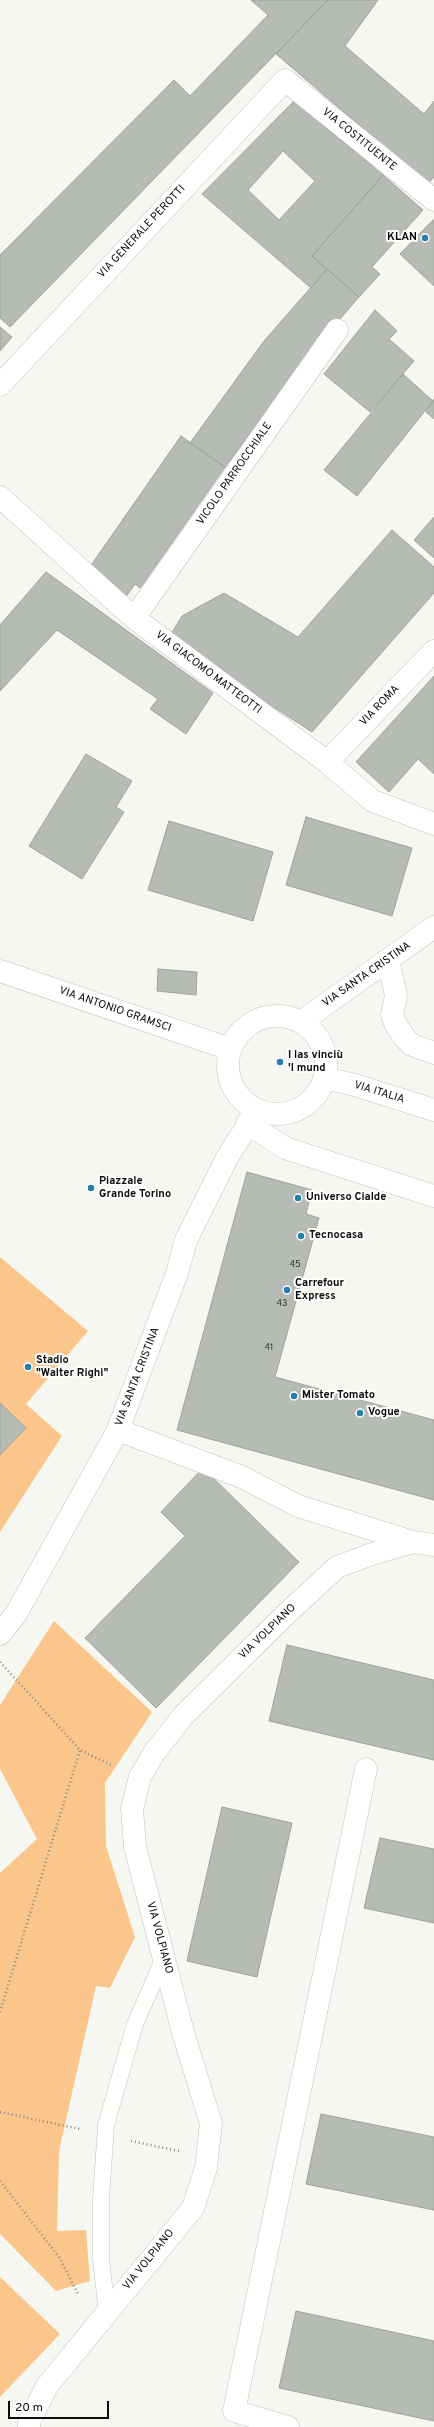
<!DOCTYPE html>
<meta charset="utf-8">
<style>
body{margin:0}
#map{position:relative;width:434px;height:2427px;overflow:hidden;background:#f6f7f1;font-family:Overpass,sans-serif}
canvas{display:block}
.scale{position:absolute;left:8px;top:2401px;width:101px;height:18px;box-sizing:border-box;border:2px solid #0b0b09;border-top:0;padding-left:5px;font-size:12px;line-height:14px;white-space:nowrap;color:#0b0b09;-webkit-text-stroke:3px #fff;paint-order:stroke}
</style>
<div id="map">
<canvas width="434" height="2427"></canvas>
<div class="scale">20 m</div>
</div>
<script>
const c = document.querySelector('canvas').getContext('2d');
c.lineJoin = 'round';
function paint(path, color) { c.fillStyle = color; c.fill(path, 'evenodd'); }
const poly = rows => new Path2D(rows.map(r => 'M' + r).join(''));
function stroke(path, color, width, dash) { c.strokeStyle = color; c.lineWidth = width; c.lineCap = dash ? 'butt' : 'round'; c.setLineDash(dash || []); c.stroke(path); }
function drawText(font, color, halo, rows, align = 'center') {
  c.font = font + ' Overpass,sans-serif'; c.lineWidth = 4; c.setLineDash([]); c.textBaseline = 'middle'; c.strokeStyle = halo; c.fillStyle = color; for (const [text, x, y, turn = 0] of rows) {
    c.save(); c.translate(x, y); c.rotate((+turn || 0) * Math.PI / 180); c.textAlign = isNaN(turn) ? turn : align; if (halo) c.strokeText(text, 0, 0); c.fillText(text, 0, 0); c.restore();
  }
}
paint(poly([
 [0,1257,88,1331,26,1404,62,1436,0,1532],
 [54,1621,152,1712,105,1783,106,1846,135,1937,110,1988,96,1986,59,2151,57,2231,86,2230,90,2281,56,2291,0,2234,0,1873,37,1839,0,1769,0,1705],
 [0,2277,60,2334,0,2397]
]), '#fbc68b');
const building = poly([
 [251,0,328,0,10,327,0,318,0,255,174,80,190,96,268,15,251,0],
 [328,0,378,0,345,46,424,114,434,101,434,177,428,184,276,54,328,0],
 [294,101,383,175,312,256,327,269,311,288,202,194,294,101],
 [283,151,315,181,279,220,248,190,283,151],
 [383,175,423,210,372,267,380,274,359,297,312,256,383,175],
 [433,220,434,222,434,286,400,254,433,220],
 [327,269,359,297,300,365,225,467,190,443,264,341,327,269],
 [375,310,397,331,389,339,414,361,370,412,324,374,375,310],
 [0,327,12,337,0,351,0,327],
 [403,374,433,401,357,496,324,470,403,374],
 [434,399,434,419,426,412,434,399],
 [181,436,225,467,140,588,135,584,125,598,87,571,181,436],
 [434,517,434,558,414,540,434,517],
 [392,530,434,567,434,593,312,732,168,639,182,616,224,593,298,637,392,530],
 [46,572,213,693,186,734,150,709,158,699,57,630,0,691,0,625,46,572],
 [434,676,434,774,418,759,389,792,356,762,434,676],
 [86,754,132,781,116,807,124,812,82,879,29,846,86,754],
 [306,817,412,848,392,916,286,885,306,817],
 [169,821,273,852,253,921,148,890,169,821],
 [158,969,197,972,196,995,157,991,158,969],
 [247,1172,312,1190,306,1214,319,1218,275,1377,434,1420,434,1500,177,1430,247,1172],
 [0,1403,26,1428,0,1455,0,1403],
 [203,1468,299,1562,156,1708,85,1638,185,1536,161,1512,203,1468],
 [287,1645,434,1680,434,1760,269,1721,287,1645],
 [222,1807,292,1823,257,1977,187,1961,222,1807],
 [380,1838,434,1849,434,1923,364,1908,380,1838],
 [321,2114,434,2137,434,2210,306,2184,321,2114],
 [296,2311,434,2341,434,2421,279,2388,296,2311]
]);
paint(building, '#b6bbb5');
stroke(building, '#9fa39e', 1);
const service = poly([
 [107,2313,101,2259,101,2199,106,2125,135,2024,164,1958]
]);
const minor = poly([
 [0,385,285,80,434,200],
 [0,497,134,618,327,762,373,801,434,824],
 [134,618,337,330],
 [327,762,434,651],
 [388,960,396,995,392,1015,395,1023,404,1037,412,1045,434,1053],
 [301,1022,434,927],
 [247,1123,285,1148,434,1196],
 [118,1430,242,1477,298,1506,413,1542],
 [0,1634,16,1614,118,1430,177,1273,186,1240,227,1158,257,1110],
 [29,2427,29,2422,47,2386,193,2208,206,2168,211,2123,184,2036,135,1847,132,1809,140,1777,154,1753,183,1716,284,1616,337,1567,372,1554,413,1542,434,1545],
 [288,2427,234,2411,366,1769]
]);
const tertiary = poly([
 [0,971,230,1049],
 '228 1065a49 49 0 1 1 98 0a49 49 0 1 1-98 0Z',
 [324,1078,355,1085,434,1110]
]);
stroke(service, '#c1c3bc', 17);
stroke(minor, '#c1c3bc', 23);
stroke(tertiary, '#c1c3bc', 23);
stroke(poly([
 [0,1662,80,1750,113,1766],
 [0,2012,80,1750],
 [0,2112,80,2129],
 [131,2141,179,2151],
 [0,2181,59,2257,78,2294]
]), '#8a8a86', 2.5, [1, 3]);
stroke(service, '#fff', 16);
stroke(minor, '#fff', 22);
stroke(tertiary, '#fff', 22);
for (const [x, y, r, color] of [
 [425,238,4,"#277dac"],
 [280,1062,4,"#277dac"],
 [91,1188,4,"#277dac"],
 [298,1198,4,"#277dac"],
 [301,1236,4,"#277dac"],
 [287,1290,4,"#277dac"],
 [28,1367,4,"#277dac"],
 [294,1396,4,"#277dac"],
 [360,1413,4,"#277dac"]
]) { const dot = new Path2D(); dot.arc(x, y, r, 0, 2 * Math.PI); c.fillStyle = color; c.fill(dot); stroke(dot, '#fff', 1.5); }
drawText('9px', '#363734', null, [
 ["45",295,1265],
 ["43",282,1304],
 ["41",269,1348]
]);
drawText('11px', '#0b0b09', '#fff', [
 ["VIA COSTITUENTE",359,140,39],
 ["VIA GENERALE PEROTTI",142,232,-47],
 ["VICOLO PARROCCHIALE",235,474,-55],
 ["VIA GIACOMO MATTEOTTI",208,673,37],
 ["VIA ROMA",380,706,-46],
 ["VIA SANTA CRISTINA",367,975,-35],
 ["VIA ANTONIO GRAMSCI",115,1010,19],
 ["VIA ITALIA",379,1093,17],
 ["VIA SANTA CRISTINA",138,1377,-69],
 ["VIA VOLPIANO",268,1632,-44],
 ["VIA VOLPIANO",159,1938,75],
 ["VIA VOLPIANO",149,2260,-51]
]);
drawText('bold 11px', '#0b0b09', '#fff', [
 ["KLAN",417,238,"right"],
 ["I las vinciù",288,1056],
 ["'l mund",288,1069],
 ["Piazzale",99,1182],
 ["Grande Torino",99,1195],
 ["Universo Cialde",306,1198],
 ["Tecnocasa",309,1236],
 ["Carrefour",295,1284],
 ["Express",295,1297],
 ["Stadio",36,1361],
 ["\"Walter Righi\"",36,1374],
 ["Mister Tomato",302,1396],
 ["Vogue",368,1413]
], 'left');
</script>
